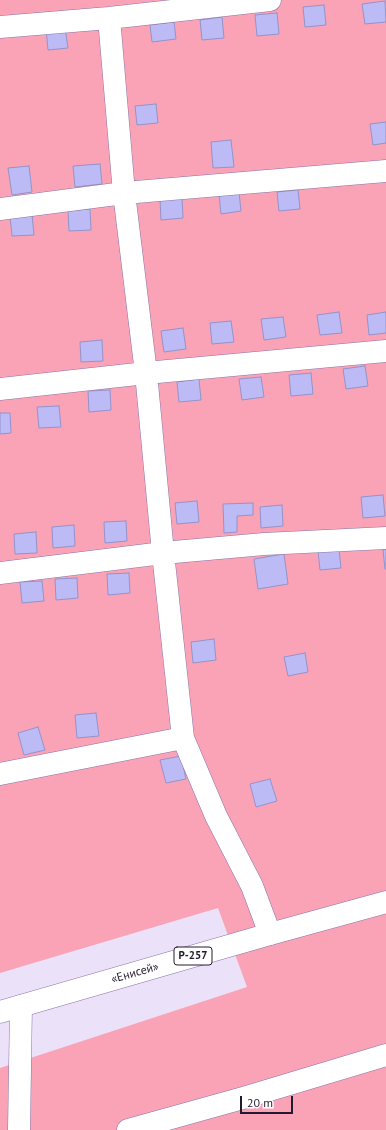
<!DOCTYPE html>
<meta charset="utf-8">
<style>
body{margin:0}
#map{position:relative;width:386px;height:1130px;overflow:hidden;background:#ebe1f8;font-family:"PT Sans",sans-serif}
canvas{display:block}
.scale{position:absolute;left:240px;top:1096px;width:53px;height:18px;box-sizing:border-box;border:2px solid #241a2f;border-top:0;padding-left:5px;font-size:12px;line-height:14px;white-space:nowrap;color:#241a2f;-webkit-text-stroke:3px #fff;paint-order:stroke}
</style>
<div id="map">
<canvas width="386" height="1130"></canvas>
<div class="scale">20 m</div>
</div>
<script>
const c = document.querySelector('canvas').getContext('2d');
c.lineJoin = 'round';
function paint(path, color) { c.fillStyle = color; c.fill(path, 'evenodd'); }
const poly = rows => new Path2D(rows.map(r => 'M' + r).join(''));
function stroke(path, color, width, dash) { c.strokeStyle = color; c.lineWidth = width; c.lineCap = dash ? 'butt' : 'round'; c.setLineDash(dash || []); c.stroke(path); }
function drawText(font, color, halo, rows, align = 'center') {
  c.font = font + ' "PT Sans",sans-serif'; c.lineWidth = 3.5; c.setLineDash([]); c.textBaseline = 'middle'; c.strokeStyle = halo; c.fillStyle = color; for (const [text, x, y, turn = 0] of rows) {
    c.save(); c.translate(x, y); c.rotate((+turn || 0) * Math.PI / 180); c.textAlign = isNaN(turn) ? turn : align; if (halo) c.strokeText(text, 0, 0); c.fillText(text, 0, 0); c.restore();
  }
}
paint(poly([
 [0,0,386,0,386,1130,0,1130,0,1068,247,987,218,908,0,973]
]), '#faa3b7');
const building = poly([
 [385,1,386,22,365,24,362,4,385,1],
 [324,5,326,25,305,27,303,7,324,5],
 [277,13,279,34,257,36,255,15,277,13],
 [222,17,224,38,202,40,200,20,222,17],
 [174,22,176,39,152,42,150,25,174,22],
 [65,27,68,48,48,50,46,29,65,27],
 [156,104,158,123,137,125,135,106,156,104],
 [386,122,386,143,373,145,370,124,386,122],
 [231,140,234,167,213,168,211,142,231,140],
 [100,164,102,184,75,187,73,166,100,164],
 [29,166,32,192,12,195,8,168,29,166],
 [298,190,300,209,279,211,277,192,298,190],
 [239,192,241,211,221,214,219,194,239,192],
 [182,198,183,218,161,220,160,199,182,198],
 [90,209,91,230,69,231,68,211,90,209],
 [32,214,34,235,12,236,10,216,32,214],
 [339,312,342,333,320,335,317,315,339,312],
 [386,312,386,333,369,335,367,315,386,312],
 [283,317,286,337,264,340,261,319,283,317],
 [231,321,234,342,212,344,210,323,231,321],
 [183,328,186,349,164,352,161,331,183,328],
 [102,340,103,361,81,362,80,342,102,340],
 [365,366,368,386,346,389,343,369,365,366],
 [311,373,313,394,291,396,289,375,311,373],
 [261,377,264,397,242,400,239,379,261,377],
 [199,379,201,400,179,402,177,382,199,379],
 [110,390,111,410,89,412,88,391,110,390],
 [59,406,61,427,39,428,37,407,59,406],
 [0,413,10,413,11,433,0,434,0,413],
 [383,495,385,516,363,518,361,497,383,495],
 [197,501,199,522,177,524,175,503,197,501],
 [253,503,253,515,237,516,237,532,224,533,223,504,253,503],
 [282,505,283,526,261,528,260,507,282,505],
 [126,521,127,541,105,543,104,522,126,521],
 [74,525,75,546,53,548,52,527,74,525],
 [36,532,37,553,15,554,14,534,36,532],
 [339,549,341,568,320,570,318,551,339,549],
 [386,549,386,569,385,569,383,550,386,549],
 [284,554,288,584,258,589,254,559,284,554],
 [129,573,130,593,108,595,107,574,129,573],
 [77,578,78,598,56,600,55,579,77,578],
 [42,581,44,601,22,603,20,582,42,581],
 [214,639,216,660,193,663,191,642,214,639],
 [305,653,308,672,288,676,284,657,305,653],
 [96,713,99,736,77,738,75,715,96,713],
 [38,727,45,750,24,755,18,733,38,727],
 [181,756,186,779,166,783,160,760,181,756],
 [270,779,277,801,256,807,250,784,270,779]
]);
paint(building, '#bcbbf5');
stroke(building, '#9493cb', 1);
const minor = poly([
 [109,18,124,193,146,373,163,553,183,738,216,816,252,886,270,934],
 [0,27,109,18,270,0],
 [0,209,124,193,386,171],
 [0,389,146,373,386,351],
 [0,573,163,553,264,544,386,538],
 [0,774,183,738],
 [19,1130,21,1006],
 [128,1130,243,1098,386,1055]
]);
const highway = poly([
 [0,1012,270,934,386,902]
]);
stroke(minor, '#8b73a7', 23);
stroke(highway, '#8b73a7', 23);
stroke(minor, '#fff', 22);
stroke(highway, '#fff', 22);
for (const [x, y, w] of [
 [193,956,38]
]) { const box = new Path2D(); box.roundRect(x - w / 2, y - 9, w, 18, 3); c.fillStyle = '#fff'; c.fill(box); stroke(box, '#241a2f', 1); }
drawText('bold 11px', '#241a2f', null, [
 ["Р-257",193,956]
]);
drawText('12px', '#241a2f', '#fff', [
 ["«Енисей»",135,973,-16]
]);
</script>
